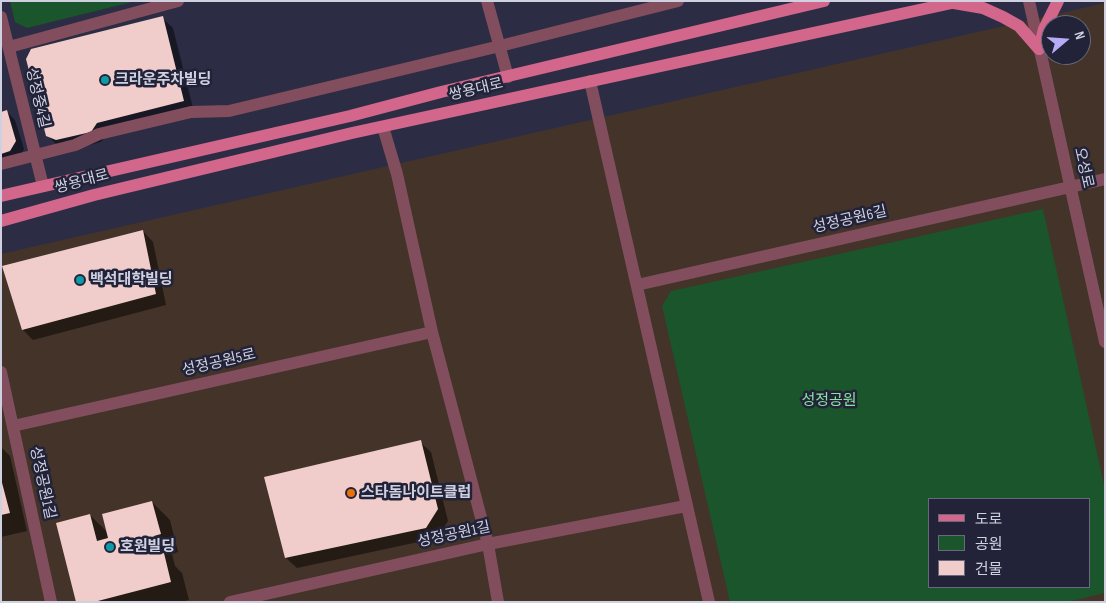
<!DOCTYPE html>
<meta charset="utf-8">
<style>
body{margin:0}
#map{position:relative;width:1106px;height:603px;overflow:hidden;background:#2c2d44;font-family:"Sofia Sans Condensed","Noto Sans KR",sans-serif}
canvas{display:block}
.frame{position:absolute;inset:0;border:2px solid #d0d1e0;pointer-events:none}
.legend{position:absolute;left:928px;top:498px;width:162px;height:90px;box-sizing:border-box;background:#222339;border:1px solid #68697c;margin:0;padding:6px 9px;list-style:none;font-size:15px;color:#d0d1e0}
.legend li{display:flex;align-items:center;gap:10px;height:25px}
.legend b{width:25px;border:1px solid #68697c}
.north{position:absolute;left:1041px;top:15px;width:50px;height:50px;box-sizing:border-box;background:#222339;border:1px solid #68697c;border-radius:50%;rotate:72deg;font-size:14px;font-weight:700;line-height:20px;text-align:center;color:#d0d1e0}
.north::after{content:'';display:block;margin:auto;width:18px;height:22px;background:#b7abf8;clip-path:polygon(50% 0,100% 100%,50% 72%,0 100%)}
</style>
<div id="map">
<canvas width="1106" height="603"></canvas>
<div class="frame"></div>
<ul class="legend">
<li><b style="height:6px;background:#d2678b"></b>도로</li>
<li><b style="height:14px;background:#1a552b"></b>공원</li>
<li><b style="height:14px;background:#f0ccca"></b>건물</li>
</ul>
<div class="north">N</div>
</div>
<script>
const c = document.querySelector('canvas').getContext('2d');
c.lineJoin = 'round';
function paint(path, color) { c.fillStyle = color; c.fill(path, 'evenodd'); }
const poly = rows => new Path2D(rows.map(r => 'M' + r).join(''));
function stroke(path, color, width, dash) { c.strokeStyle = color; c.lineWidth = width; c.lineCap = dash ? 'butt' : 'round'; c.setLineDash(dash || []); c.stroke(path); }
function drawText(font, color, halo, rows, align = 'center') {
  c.font = font + ' "Sofia Sans Condensed","Noto Sans KR",sans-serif'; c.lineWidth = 5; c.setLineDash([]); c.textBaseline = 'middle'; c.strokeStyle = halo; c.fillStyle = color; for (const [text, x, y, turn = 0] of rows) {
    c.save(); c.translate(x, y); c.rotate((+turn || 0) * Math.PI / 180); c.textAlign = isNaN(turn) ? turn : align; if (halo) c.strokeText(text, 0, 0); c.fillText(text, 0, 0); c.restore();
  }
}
paint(poly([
 [1105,3,1105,602,1,602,1,254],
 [1051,25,1081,25,1081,55,1051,55],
 [930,499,1090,499,1090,587,930,587]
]), '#443329');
paint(poly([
 [10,1,136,1,27,28,15,22],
 [1043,209,1105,489,1105,593,1067,602,730,602,662,306,671,291],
 [930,499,1090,499,1090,587,930,587]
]), '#1a552b');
paint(poly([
 [162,18,173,28,194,112,108,133,101,142,67,151,58,146,47,135],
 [7,112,15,120,24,149,18,159,1,164,1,113],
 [143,231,153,242,166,305,33,340,23,330],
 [420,442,431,452,448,521,437,538,297,568,286,558],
 [1,447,10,456,27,531,1,537],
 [152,502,170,520,178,552,172,554,175,566,182,573,189,600,181,602,78,602,90,515,108,533]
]), '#0007');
paint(poly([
 [163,16,184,101,97,123,91,132,56,140,46,136,26,59,31,49],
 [7,110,16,141,10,151,1,154,1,112],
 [143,230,156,294,22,330,2,266],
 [421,440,438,509,426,528,285,558,264,477],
 [1,479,10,513,1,515],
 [152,501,161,534,154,536,159,554,164,553,171,582,94,602,76,602,56,523,90,514,97,541,108,538,102,514]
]), '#f0ccca');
stroke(poly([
 [487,1,508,77],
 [1029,1,1105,342],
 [1,17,43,186],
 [9,47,178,1],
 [590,81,709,602],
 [383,127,397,174,432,332,488,544,498,602],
 [1,164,75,145,99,134,191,112,229,111,500,46,678,1],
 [637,285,1105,179],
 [1,372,51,602],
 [13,426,432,332],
 [230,602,488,544,686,506]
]), '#824e5e', 12);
stroke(poly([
 [954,3,983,8,1003,17,1019,26,1039,49],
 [1039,49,1044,29,1058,1],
 [1,196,350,116,441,92,824,1],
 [1,221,94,195,352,133,961,1]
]), '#d2678b', 12);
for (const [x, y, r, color] of [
 [105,80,5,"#0f9aa8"],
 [80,280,5,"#0f9aa8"],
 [351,493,5,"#e8710a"],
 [110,547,5,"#0f9aa8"]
]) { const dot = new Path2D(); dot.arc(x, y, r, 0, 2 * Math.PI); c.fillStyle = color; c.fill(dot); stroke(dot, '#222339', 2); }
drawText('bold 15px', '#d0d1e0', '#222339', [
 ["크라운주차빌딩",115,80],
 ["백석대학빌딩",90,280],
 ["스타돔나이트클럽",361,493],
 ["호원빌딩",120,547]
], 'left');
drawText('15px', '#d0d1e0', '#222339', [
 ["쌍용대로",476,90,-13],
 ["성정중4길",37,98,77],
 ["오성로",1083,168,77],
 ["쌍용대로",82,182,-15],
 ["성정공원6길",850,220,-13],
 ["성정공원5로",219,363,-13],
 ["성정공원1길",42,483,78],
 ["성정공원1길",454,535,-12]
]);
drawText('15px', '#89e49c', '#222339', [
 ["성정공원",829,401]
]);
</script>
